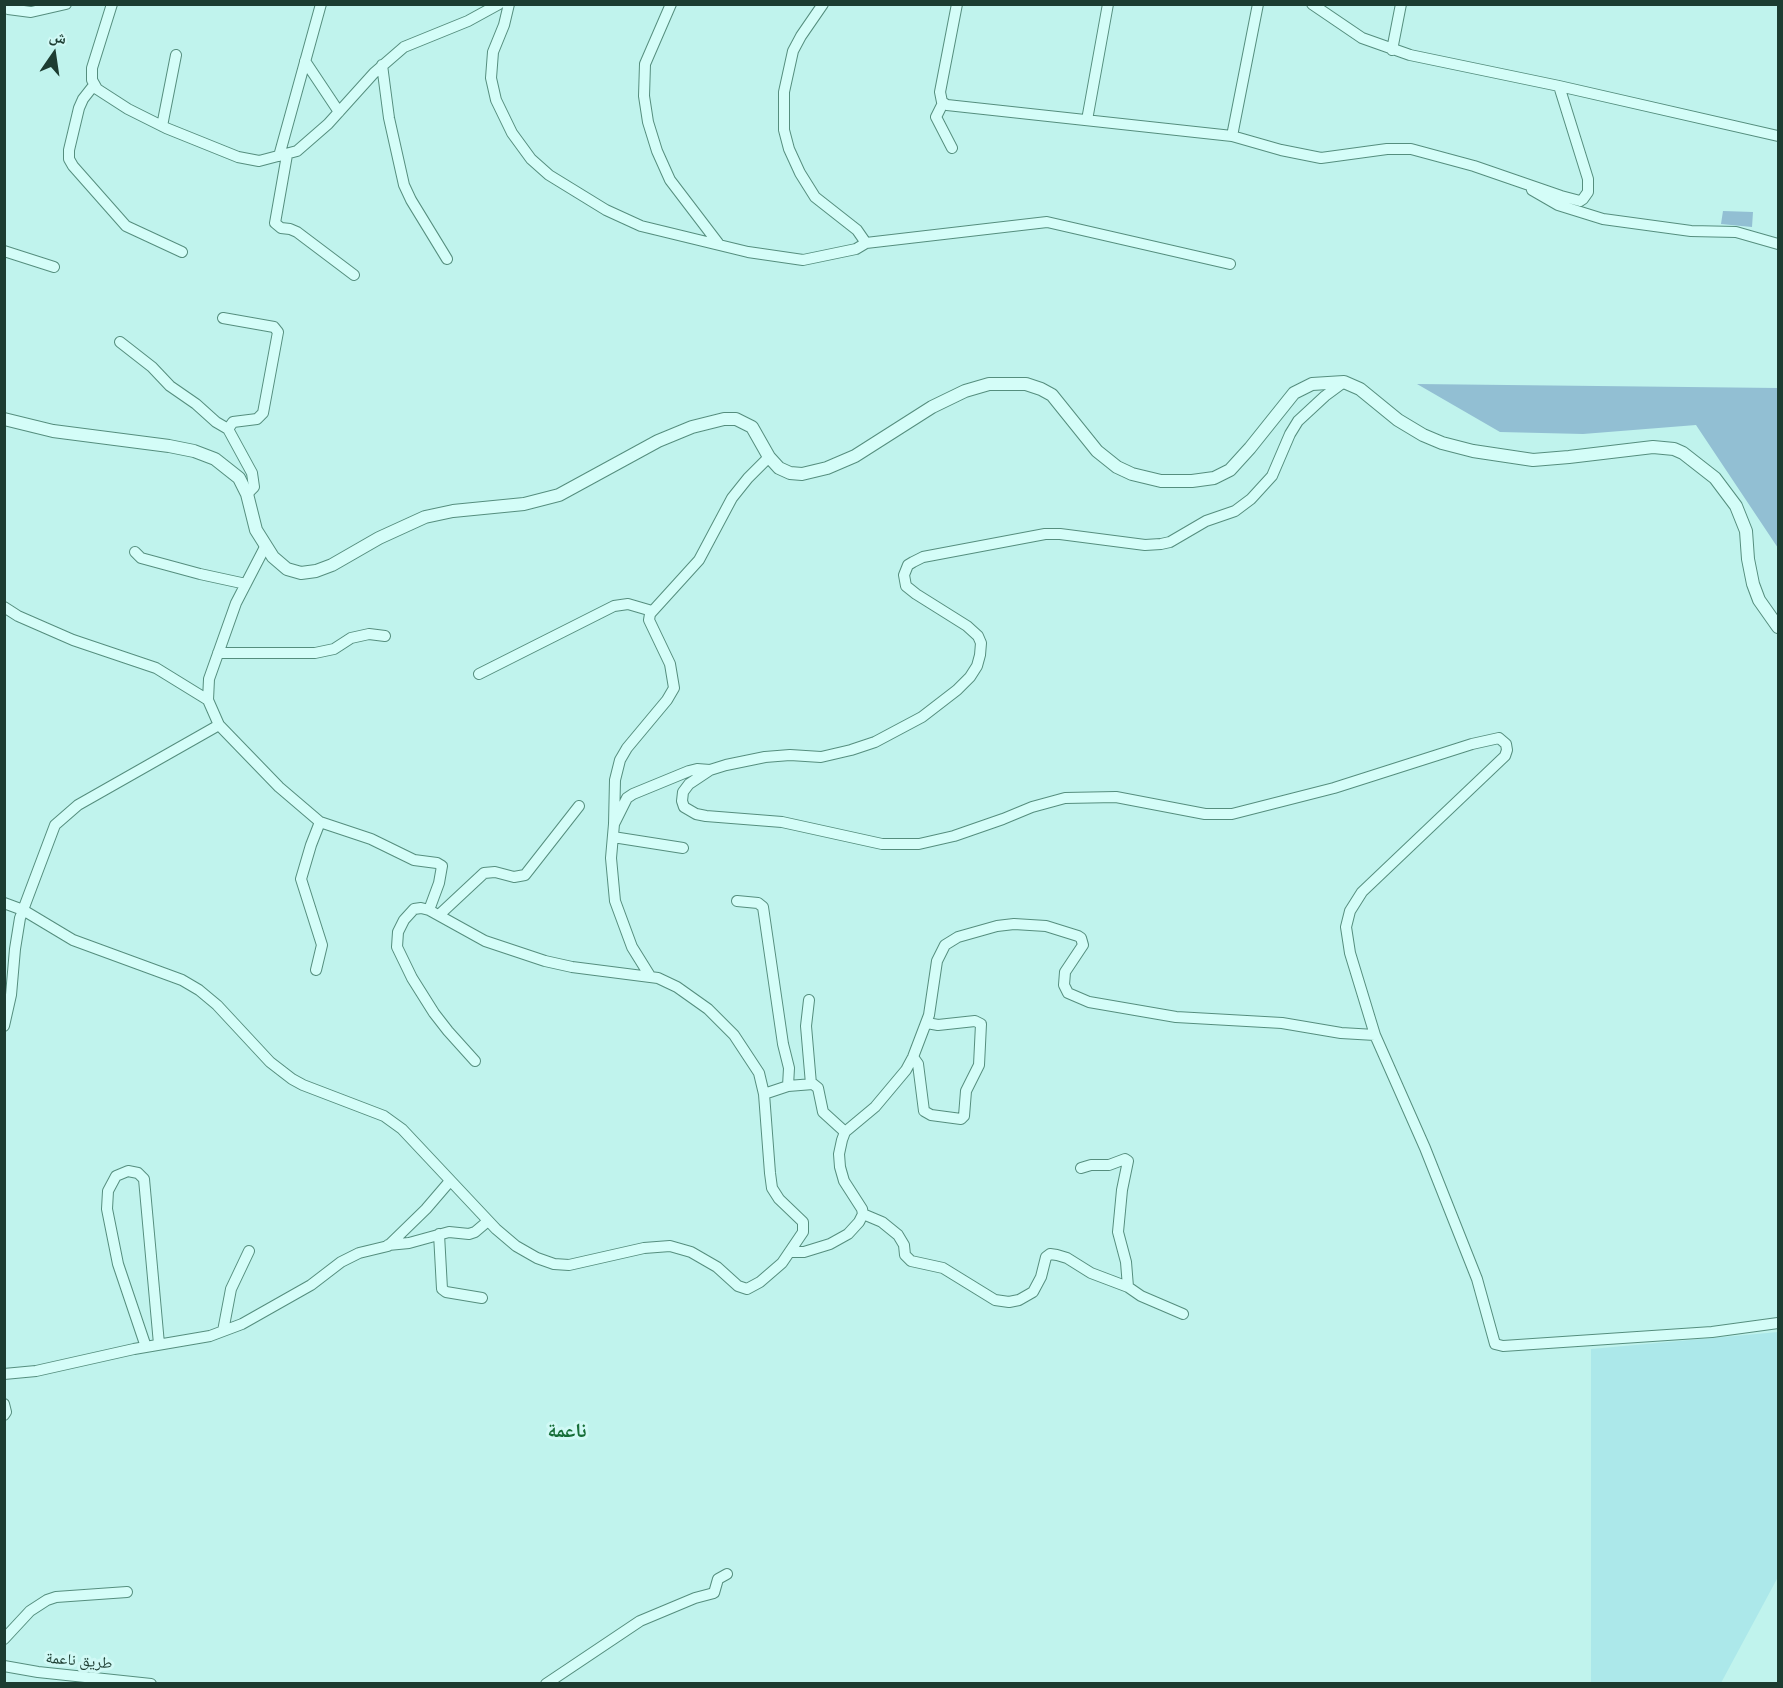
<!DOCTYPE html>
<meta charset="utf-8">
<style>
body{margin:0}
#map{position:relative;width:1783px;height:1688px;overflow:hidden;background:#c0f3ed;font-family:"PT Serif","Noto Naskh Arabic",serif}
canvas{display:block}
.frame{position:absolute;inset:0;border:6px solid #1c3c31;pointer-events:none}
.north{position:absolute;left:24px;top:24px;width:60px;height:60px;-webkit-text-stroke:4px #d0f9f5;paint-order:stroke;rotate:13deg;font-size:16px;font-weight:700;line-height:24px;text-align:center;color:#1c3c31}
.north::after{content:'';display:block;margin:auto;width:21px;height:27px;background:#1c3c31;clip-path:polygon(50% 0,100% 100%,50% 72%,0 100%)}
</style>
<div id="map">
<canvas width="1783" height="1688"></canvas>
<div class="frame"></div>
<div class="north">ش</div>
</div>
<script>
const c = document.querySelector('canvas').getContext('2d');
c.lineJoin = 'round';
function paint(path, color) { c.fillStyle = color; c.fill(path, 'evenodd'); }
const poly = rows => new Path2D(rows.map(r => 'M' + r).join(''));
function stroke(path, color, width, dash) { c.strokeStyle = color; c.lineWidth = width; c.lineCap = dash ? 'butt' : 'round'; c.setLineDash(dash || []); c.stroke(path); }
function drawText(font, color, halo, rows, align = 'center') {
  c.font = font + ' "PT Serif","Noto Naskh Arabic",serif'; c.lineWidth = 6; c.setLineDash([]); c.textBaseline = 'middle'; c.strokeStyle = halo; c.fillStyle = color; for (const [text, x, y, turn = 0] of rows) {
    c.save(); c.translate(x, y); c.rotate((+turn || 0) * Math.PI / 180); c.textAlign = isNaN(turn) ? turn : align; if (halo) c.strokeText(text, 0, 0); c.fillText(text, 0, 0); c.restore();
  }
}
paint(poly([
 [1778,1332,1778,1577,1721,1683,1591,1683,1591,1349]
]), '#ace8ea');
paint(poly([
 [1723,211,1753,212,1752,227,1721,224],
 [1417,384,1778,388,1778,548,1696,425,1583,434,1500,432]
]), '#92bfd3');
const minor = poly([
 [112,4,92,68,92,80,97,89,128,109,166,128,238,157,259,161,297,151,328,124,374,73,404,47,468,21,499,4],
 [509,4,504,25,493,52,491,78,496,100,512,133,531,159,549,175,606,210,641,226,748,252,803,260,856,249,866,243,1047,222,1230,264],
 [671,4,645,64,644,96,648,122,657,151,670,180,718,243],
 [823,4,801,36,793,51,784,92,784,130,789,149,800,173,815,197,857,230,866,243],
 [957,4,940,92,942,102,947,105,1232,136,1281,150,1321,158,1387,149,1411,149,1474,166,1561,196,1580,201,1583,199,1588,192,1588,179,1559,86],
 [1312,4,1362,38,1410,55,1559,86,1778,136],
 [4,7,8,9,31,12,66,4],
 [1392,50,1401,4],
 [305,61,339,112],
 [382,65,389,118,404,185,411,200,447,259],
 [94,85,83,99,79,108,69,150,69,159,73,166,126,226,182,252],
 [943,103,936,117,952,148],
 [1087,120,1108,4],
 [162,126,176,55],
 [1232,136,1258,4],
 [287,155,275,223,281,228,290,229,297,232,354,275],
 [279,156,321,4],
 [1532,190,1558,205,1603,219,1691,231,1736,232,1778,244],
 [4,251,54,267],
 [223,318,274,327,278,332,263,413,257,419,233,422,228,429,252,473,254,487,247,494],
 [120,342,152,367,170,386,196,404,216,422,228,429],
 [1344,382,1325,396,1298,421,1290,434,1272,476,1251,499,1235,511,1206,521,1170,542,1161,544,1145,545,1060,534,1045,534,923,557,913,562,908,565,904,575,906,586,916,594,967,626,978,636,981,643,980,655,977,666,970,677,957,690,922,717,875,742,851,750,821,757,790,755,765,757,726,765,710,770,689,784,683,792,682,801,684,807,696,814,706,816,782,822,882,844,919,844,954,836,1003,819,1032,807,1065,798,1116,797,1205,814,1232,814,1334,788,1472,744,1499,738,1506,744,1507,750,1505,756,1362,892,1350,911,1346,927,1350,953,1375,1035,1425,1148,1477,1279,1495,1344,1503,1346,1712,1332,1778,1323],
 [135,552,141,558,200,574,246,584],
 [4,607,18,616,73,640,156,668,208,700],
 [218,653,315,653,334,649,351,638,369,634,385,636],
 [479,674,614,606,628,604,652,611],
 [219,725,208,700,209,679,236,603,265,547],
 [614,824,615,780,620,760,627,748,667,700,674,688,670,664,649,620,650,614,699,560,732,498,748,478,769,457],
 [613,837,683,848],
 [737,901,758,903,763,907,783,1044,789,1068,788,1086],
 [4,903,23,910,73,940,182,980,199,990,217,1005,270,1062,292,1079,303,1085,384,1116,402,1129,496,1229,516,1246,537,1258,554,1264,569,1265,644,1248,670,1246,691,1252,717,1267,738,1286,747,1289,760,1282,782,1263,803,1232,803,1222,779,1199,772,1188,770,1173,764,1094,759,1073,734,1035,708,1009,677,987,658,978,572,967,545,961,485,941,429,910,421,908,414,909,404,920,398,932,397,947,412,978,434,1013,448,1031,475,1061],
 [439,915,484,873,495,872,514,877,525,875,579,806],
 [316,970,322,945,301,879,311,845,320,822],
 [650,976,632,947,615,901,611,858,614,824,627,798,633,794,689,771,697,769,710,770],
 [809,1000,806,1026,811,1084],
 [4,1026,11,995,15,949,20,918,55,825,78,805,219,725,279,787,320,822,371,839,414,860,437,863,442,866,439,883,429,910],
 [913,1057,918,1064,924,1111,931,1115,961,1119,964,1116,966,1091,979,1065,981,1024,975,1021,938,1025,927,1023],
 [764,1094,788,1086,813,1084,818,1088,823,1112,845,1132],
 [1081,1168,1091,1165,1109,1165,1125,1159,1128,1161,1122,1190,1118,1232,1126,1262,1128,1287],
 [863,1214,882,1222,898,1235,904,1245,905,1255,911,1261,943,1268,995,1300,1009,1302,1019,1300,1033,1292,1041,1277,1046,1257,1050,1254,1057,1255,1067,1258,1091,1273,1128,1287,1141,1296,1183,1314],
 [439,1234,442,1289,446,1292,482,1298],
 [388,1245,409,1243,449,1232,469,1234,475,1232,488,1221],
 [791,1252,804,1252,830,1244,848,1234,859,1222,863,1214,862,1209,844,1181,840,1167,839,1154,842,1140,845,1132,875,1107,906,1070,913,1057,929,1015,937,961,945,945,958,937,997,926,1014,924,1046,926,1078,936,1081,938,1083,945,1065,972,1064,985,1068,993,1089,1002,1176,1017,1282,1023,1341,1033,1375,1035],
 [223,1331,231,1289,249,1251],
 [146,1347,118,1264,107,1209,108,1191,116,1176,128,1171,138,1173,144,1179,159,1344],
 [4,1374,36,1371,134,1349,210,1336,242,1324,311,1285,341,1262,359,1253,388,1246,426,1209,450,1181],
 [4,1404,6,1412,4,1415],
 [4,1639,30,1611,47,1600,56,1597,127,1592],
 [4,1666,38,1672,151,1684],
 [546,1684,640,1621,695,1598,714,1593,718,1579,727,1574]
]);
const tertiary = poly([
 [4,419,53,431,169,446,194,451,215,459,239,478,247,494,256,530,273,557,287,569,301,573,316,571,332,565,379,538,425,517,453,511,524,504,559,495,658,441,692,427,724,419,736,419,752,427,769,457,779,468,790,473,802,474,827,468,855,456,932,407,965,391,989,384,1026,384,1041,389,1052,395,1097,451,1117,467,1132,474,1161,481,1192,481,1214,478,1230,470,1250,448,1294,393,1312,384,1344,382,1360,389,1398,420,1423,435,1442,443,1473,451,1533,460,1569,457,1653,447,1674,449,1683,453,1715,478,1736,506,1746,531,1748,559,1753,584,1759,600,1778,627]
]);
stroke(minor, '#558e7e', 12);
stroke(tertiary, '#558e7e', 14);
stroke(minor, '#d4fdf8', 10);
stroke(tertiary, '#d4fdf8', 12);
drawText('16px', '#1c3c31', '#d0f9f5', [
 ["طريق ناعمة",79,1661,5]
]);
drawText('bold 20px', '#166e38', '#d0f9f5', [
 ["ناعمة",567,1431]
]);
</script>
